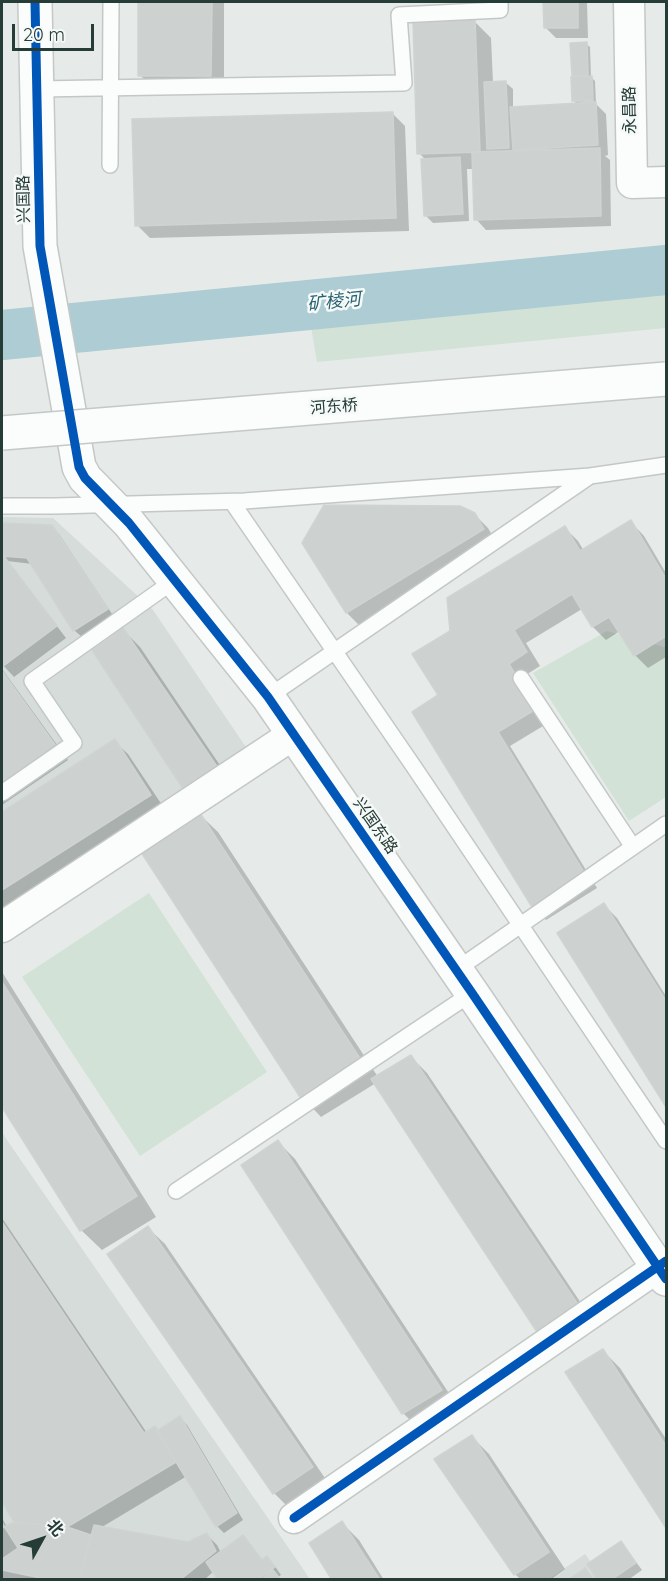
<!DOCTYPE html>
<meta charset="utf-8">
<style>
body{margin:0}
#map{position:relative;width:668px;height:1581px;overflow:hidden;background:#e6ebe9;font-family:Quicksand,"Noto Sans SC",sans-serif}
canvas{display:block}
.frame{position:absolute;inset:0;border:3px solid #263c37;pointer-events:none}
.north{position:absolute;left:12px;top:1509px;width:60px;height:60px;-webkit-text-stroke:4px #f5f9f7;paint-order:stroke;rotate:50deg;font-size:16px;font-weight:700;line-height:24px;text-align:center;color:#263c37}
.north::after{content:'';display:block;margin:auto;width:21px;height:27px;background:#263c37;clip-path:polygon(50% 0,100% 100%,50% 72%,0 100%)}
.scale{position:absolute;left:12px;top:24px;width:82px;height:27px;box-sizing:border-box;border:3px solid #263c37;border-top:0;padding-left:8px;font-size:18px;line-height:21px;white-space:nowrap;color:#263c37;-webkit-text-stroke:4px #f5f9f7;paint-order:stroke}
</style>
<div id="map">
<canvas width="668" height="1581"></canvas>
<div class="frame"></div>
<div class="north">北</div>
<div class="scale">20 m</div>
</div>
<script>
const c = document.querySelector('canvas').getContext('2d');
c.lineJoin = 'round';
function paint(path, color) { c.fillStyle = color; c.fill(path, 'evenodd'); }
const poly = rows => new Path2D(rows.map(r => 'M' + r).join(''));
function stroke(path, color, width, dash) { c.strokeStyle = color; c.lineWidth = width; c.lineCap = dash ? 'butt' : 'round'; c.setLineDash(dash || []); c.stroke(path); }
function drawText(font, color, halo, rows, align = 'center') {
  c.font = font + ' Quicksand,"Noto Sans SC",sans-serif'; c.lineWidth = 5; c.setLineDash([]); c.textBaseline = 'middle'; c.strokeStyle = halo; c.fillStyle = color; for (const [text, x, y, turn = 0] of rows) {
    c.save(); c.translate(x, y); c.rotate((+turn || 0) * Math.PI / 180); c.textAlign = isNaN(turn) ? turn : align; if (halo) c.strokeText(text, 0, 0); c.fillText(text, 0, 0); c.restore();
  }
}
paint(poly([
 [2,517,53,518,153,610,254,759,2,922],
 [2,1132,9,1143,310,1579,2,1579],
 [585,1554,603,1579,548,1580]
]), '#d5dcd9');
paint(poly([
 [666,292,666,328,317,362,311,327],
 [607,631,664,647,666,646,666,797,629,821,533,673],
 [149,893,267,1072,140,1156,22,977]
]), '#d2e2d7');
paint(poly([
 [140,2,224,2,224,89,153,88,140,75],
 [545,2,587,2,588,38,556,38,545,27],
 [474,21,491,38,493,83,505,82,513,89,513,108,577,104,573,100,576,78,573,75,586,44,590,47,591,77,595,81,596,104,606,114,608,155,605,156,610,160,611,226,486,230,476,219,474,169,467,169,469,221,433,223,425,215,426,160,419,153],
 [392,113,405,126,409,231,150,238,137,225],
 [474,514,488,528,496,542,360,626,347,613,304,543],
 [631,522,644,536,666,573,666,657,648,668,635,655,620,631,606,640,593,627,582,609,526,643,540,666,521,678,548,723,510,746,597,888,546,920,533,906,440,696,452,631,565,528,578,541,584,551],
 [2,524,51,527,59,534,114,617,82,637,74,630,33,564,7,561,66,638,14,677,2,664],
 [123,630,140,647,234,786,185,789],
 [2,669,68,760,2,805],
 [114,741,128,754,164,808,2,912,2,814],
 [197,812,218,832,378,1077,410,1056,427,1073,597,1327,376,1083,321,1117,301,1096],
 [604,905,617,918,666,996,666,1104,559,934],
 [2,972,156,1217,102,1250,81,1230,2,1104],
 [278,1142,295,1159,458,1407,420,1430,403,1413],
 [2,1218,147,1433,158,1432,180,1418,187,1425,243,1520,224,1533,217,1526,187,1476,102,1527,188,1543,207,1535,217,1545,221,1553,243,1537,263,1561,267,1558,274,1565,281,1575,278,1577,281,1580,220,1580,214,1571,204,1580,12,1580,5,1578,2,1580,2,1518,7,1527,15,1523,15,1521,2,1500],
 [148,1228,165,1244,329,1484,291,1510,274,1493],
 [603,1351,620,1368,666,1439,666,1525,568,1373],
 [472,1437,489,1454,565,1569,550,1580,521,1580,515,1574],
 [342,1523,359,1540,384,1580,334,1580],
 [620,1543,627,1550,642,1570,628,1580,599,1580]
]), '#0003');
stroke(poly([
 [2,335,666,270]
]), '#adccd3', 50);
const building = poly([
 [138,2,212,2,211,76,138,76,138,2],
 [543,2,578,2,578,28,544,28,543,2],
 [475,19,480,152,417,154,413,22,475,19],
 [587,42,588,75,572,76,570,43,587,42],
 [592,76,593,101,572,101,571,77,592,76],
 [506,81,509,148,487,149,484,82,506,81],
 [596,102,598,145,513,150,510,107,596,102],
 [393,112,396,218,135,226,132,119,393,112],
 [600,148,601,216,474,220,472,152,600,148],
 [460,157,463,214,424,216,421,159,460,157],
 [324,505,460,506,475,513,484,529,346,613,302,543,324,505],
 [631,520,666,579,666,636,634,656,609,617,592,627,572,594,514,630,527,652,509,664,536,709,498,732,585,874,532,907,412,712,438,695,412,654,450,631,447,598,565,526,580,551,631,520],
 [2,523,52,525,108,609,73,631,27,558,2,556,2,523],
 [3,555,57,626,2,667,2,556,3,555],
 [123,628,218,768,184,790,92,650,123,628],
 [2,671,56,746,2,783,2,671],
 [115,739,151,795,2,890,2,812,115,739],
 [198,810,361,1060,300,1097,139,849,198,810],
 [604,903,666,1001,666,1107,557,933,604,903],
 [2,982,137,1196,80,1231,2,1107,2,982],
 [411,1055,581,1309,539,1335,371,1079,411,1055],
 [278,1140,442,1390,402,1414,241,1165,278,1140],
 [2,1222,144,1433,155,1426,176,1462,67,1527,14,1522,2,1502,2,1222],
 [148,1226,313,1467,273,1494,107,1254,148,1226],
 [603,1349,666,1446,666,1528,565,1372,603,1349],
 [180,1416,237,1513,216,1527,157,1431,180,1416],
 [472,1435,549,1552,514,1575,434,1459,472,1435],
 [342,1521,380,1580,332,1580,309,1543,342,1521],
 [14,1522,67,1527,91,1535,79,1580,50,1580,2,1570,2,1528,14,1522],
 [2,1523,18,1548,2,1559,2,1523],
 [94,1525,188,1542,207,1533,216,1551,180,1580,79,1580,94,1525],
 [243,1535,262,1560,267,1556,275,1567,258,1580,218,1580,206,1562,243,1535],
 [621,1541,636,1563,611,1580,597,1580,587,1564,621,1541],
 [585,1568,594,1580,568,1580,585,1568],
 [273,1570,281,1580,261,1580,273,1570]
]);
paint(building, '#cdd2d0');
stroke(building, '#cfd4d2', 1.5);
const service = poly([
 [37,89,404,83,399,15,500,10,500,2],
 [110,165,111,2],
 [232,502,414,767,666,1141],
 [2,506,55,506,244,501,590,476],
 [521,678,633,847],
 [268,697,590,476,666,465],
 [2,793,74,743,32,681,175,580],
 [456,970,666,824],
 [176,1191,472,993]
]);
const minor = poly([
 [629,2,632,183,666,182],
 [2,927,294,734],
 [294,1518,658,1267]
]);
const secondary = poly([
 [35,2,40,246,79,467,85,478,129,523,268,697,472,993,666,1279]
]);
stroke(service, '#c3c8c6', 18);
stroke(minor, '#c3c8c6', 33);
stroke(secondary, '#c4c9c7', 36);
stroke(service, '#fbfcfc', 15);
stroke(minor, '#fbfcfc', 30);
stroke(secondary, '#fbfcfc', 33);
const secondaryBridge = poly([
 [2,433,666,379]
]);
stroke(secondaryBridge, '#c4c9c7', 36, []);
stroke(secondaryBridge, '#fbfcfc', 33);
stroke(poly([
 [35,2,40,246,79,467,85,478,129,523,268,697,472,993,666,1279],
 [294,1518,666,1261]
]), '#0057b8', 9);
drawText('16px', '#263c37', '#f5f9f7', [
 ["永昌路",630,110,-91],
 ["兴国路",24,199,-91],
 ["河东桥",334,407,-4],
 ["兴国东路",375,826,55]
]);
drawText('italic 18px', '#286171', '#f5f9f7', [
 ["矿棱河",334,302,-6]
]);
</script>
